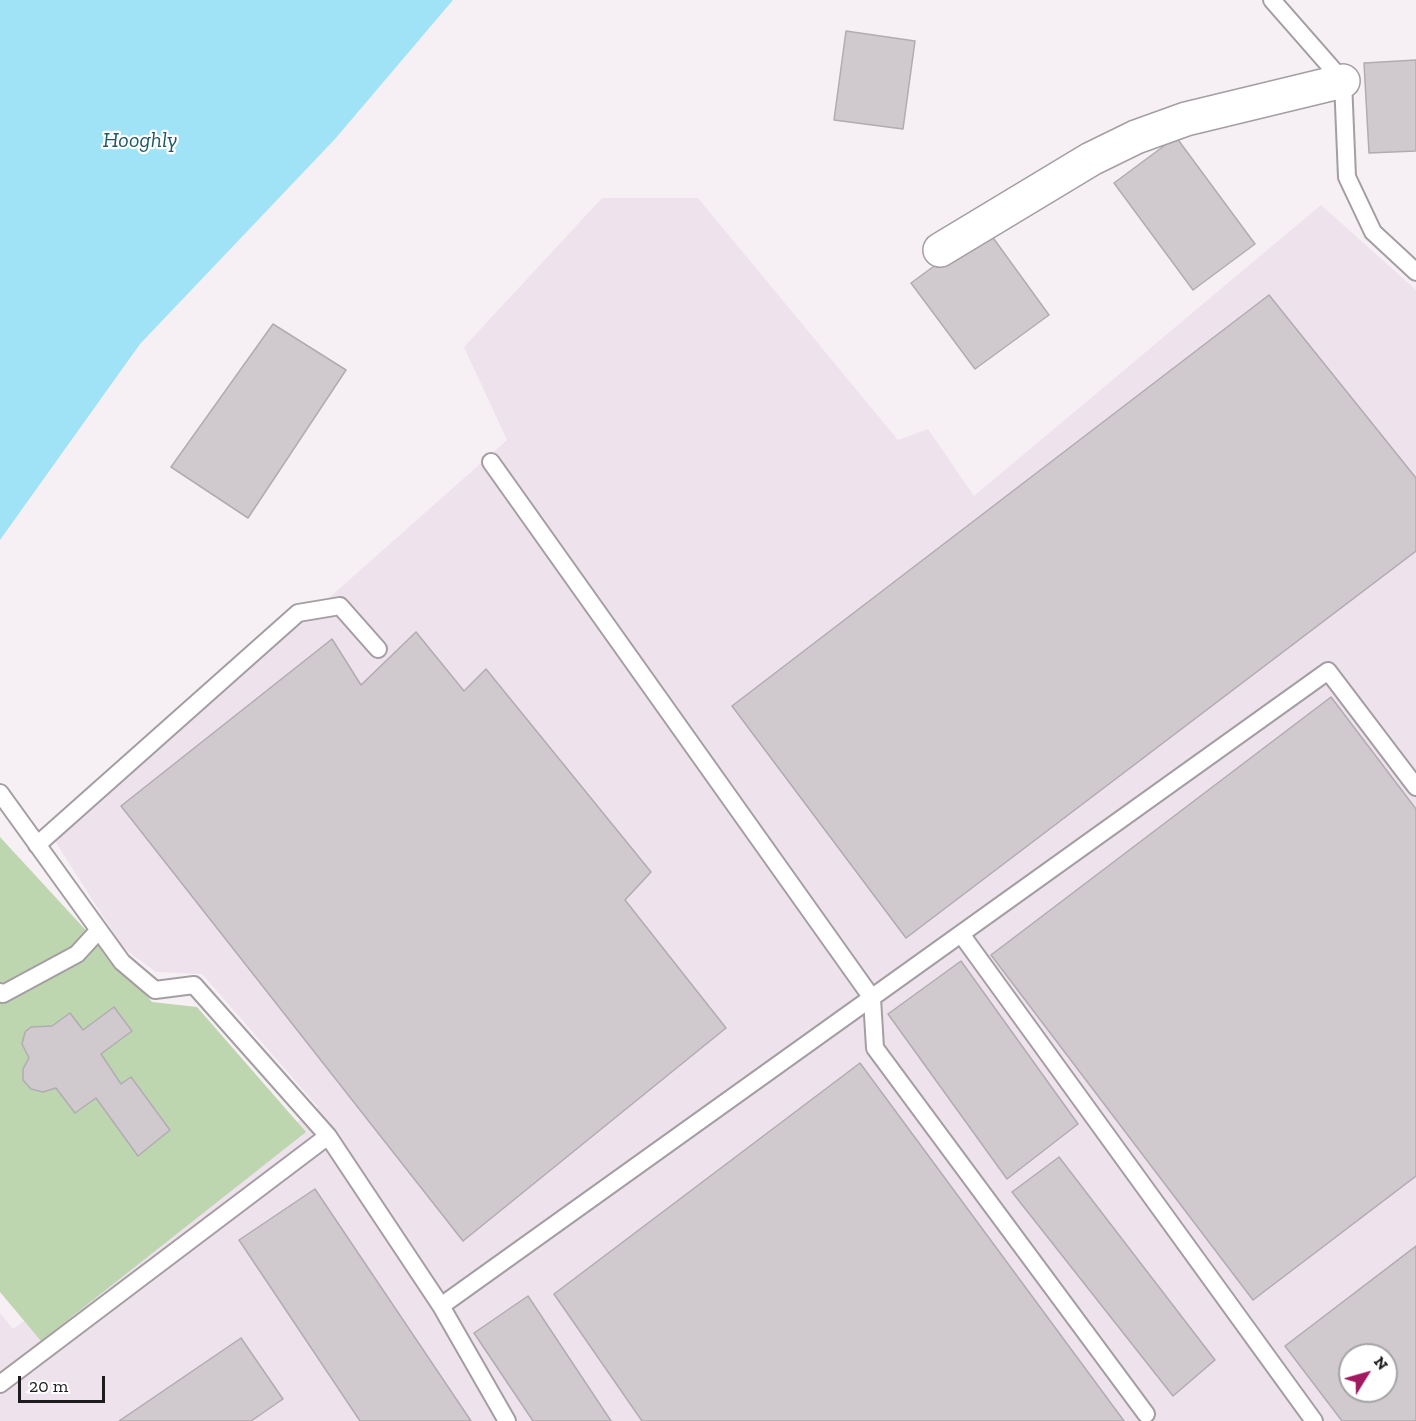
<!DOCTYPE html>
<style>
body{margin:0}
#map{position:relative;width:1416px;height:1421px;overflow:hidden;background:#f6f0f5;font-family:"Zilla Slab",serif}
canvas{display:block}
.north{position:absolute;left:1338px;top:1343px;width:60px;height:60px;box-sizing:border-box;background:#fff;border:2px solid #a5a4a5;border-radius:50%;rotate:53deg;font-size:16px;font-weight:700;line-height:24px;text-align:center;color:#1d1b1d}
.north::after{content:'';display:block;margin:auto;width:21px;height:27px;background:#a31961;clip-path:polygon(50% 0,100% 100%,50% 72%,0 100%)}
.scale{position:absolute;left:18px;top:1376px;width:87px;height:27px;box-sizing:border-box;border:3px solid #1d1b1d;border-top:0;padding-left:8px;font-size:18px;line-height:21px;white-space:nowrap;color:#1d1b1d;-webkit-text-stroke:4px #fff;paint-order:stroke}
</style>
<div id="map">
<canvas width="1416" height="1421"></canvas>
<div class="north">N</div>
<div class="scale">20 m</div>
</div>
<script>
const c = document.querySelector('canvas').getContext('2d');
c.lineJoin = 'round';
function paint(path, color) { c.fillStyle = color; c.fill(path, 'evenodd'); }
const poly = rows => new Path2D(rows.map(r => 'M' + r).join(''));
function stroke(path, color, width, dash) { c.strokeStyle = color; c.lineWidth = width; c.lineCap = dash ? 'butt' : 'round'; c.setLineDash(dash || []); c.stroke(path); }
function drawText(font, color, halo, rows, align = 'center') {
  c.font = font + ' "Zilla Slab",serif'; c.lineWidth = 4.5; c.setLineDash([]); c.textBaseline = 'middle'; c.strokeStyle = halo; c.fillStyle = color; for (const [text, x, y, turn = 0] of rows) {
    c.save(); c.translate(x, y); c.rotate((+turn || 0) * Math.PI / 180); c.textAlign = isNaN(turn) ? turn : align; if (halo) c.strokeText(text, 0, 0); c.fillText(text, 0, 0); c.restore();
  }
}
paint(poly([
 [602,198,698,198,898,440,928,429,974,496,1321,205,1416,290,1416,1421,0,1421,0,1313,13,1329,318,1107,202,974,156,972,123,948,55,841,507,440,464,347],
 [1350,1355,1386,1355,1386,1391,1350,1391]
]), '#eee2ed');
paint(poly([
 [0,837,152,1002,197,1007,306,1132,41,1341,0,1292]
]), '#bed6b0');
paint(poly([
 [0,0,453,0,335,139,140,344,0,540]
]), '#a0e3f6');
const building = poly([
 [846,31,915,41,903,129,834,120,846,31],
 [1416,60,1416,151,1369,153,1364,63,1416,60],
 [1176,137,1255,244,1193,290,1114,183,1176,137],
 [986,228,1049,315,975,369,911,283,986,228],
 [1269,295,1416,478,1416,551,906,938,732,706,1269,295],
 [273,324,346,370,248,518,171,467,273,324],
 [416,632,464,691,486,669,651,872,625,900,726,1028,463,1241,121,806,332,639,361,685,416,632],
 [1331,697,1416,809,1416,1176,1253,1300,991,955,1331,697],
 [961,961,1078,1124,1007,1179,888,1014,961,961],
 [114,1007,132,1031,101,1054,121,1084,131,1077,170,1130,138,1156,96,1098,75,1113,56,1088,43,1092,31,1089,23,1080,23,1069,29,1058,22,1044,25,1032,31,1027,52,1026,70,1013,83,1030,114,1007],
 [860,1063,1124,1421,642,1421,554,1294,860,1063],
 [1059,1157,1215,1360,1173,1396,1012,1192,1059,1157],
 [315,1189,471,1421,360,1421,239,1240,315,1189],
 [1416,1246,1416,1421,1342,1421,1285,1346,1416,1246],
 [1350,1355,1386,1355,1386,1391,1350,1391,1350,1355],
 [528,1296,611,1421,533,1421,474,1333,528,1296],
 [241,1338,283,1399,251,1421,119,1421,241,1338]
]);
paint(building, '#d0cacf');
stroke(building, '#b1acb1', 1.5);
const service = poly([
 [1272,0,1343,81,1347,177,1373,232,1416,272],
 [491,462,872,998,875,1048,1146,1414],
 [0,793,122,962,155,990,194,985,328,1136],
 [37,845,298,613,340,606,378,649],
 [961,934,1314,1421],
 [0,992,3,994,77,954,99,930],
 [441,1306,1328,671,1416,787],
 [0,1384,328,1136,441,1306,507,1421]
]);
const minor = poly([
 [940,250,1091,159,1136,137,1186,119,1343,81]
]);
stroke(service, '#a49ea3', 20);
stroke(minor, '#a49ea3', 36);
stroke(service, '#fff', 16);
stroke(minor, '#fff', 33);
drawText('italic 22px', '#215865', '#fff', [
 ["Hooghly",140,141]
]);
</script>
